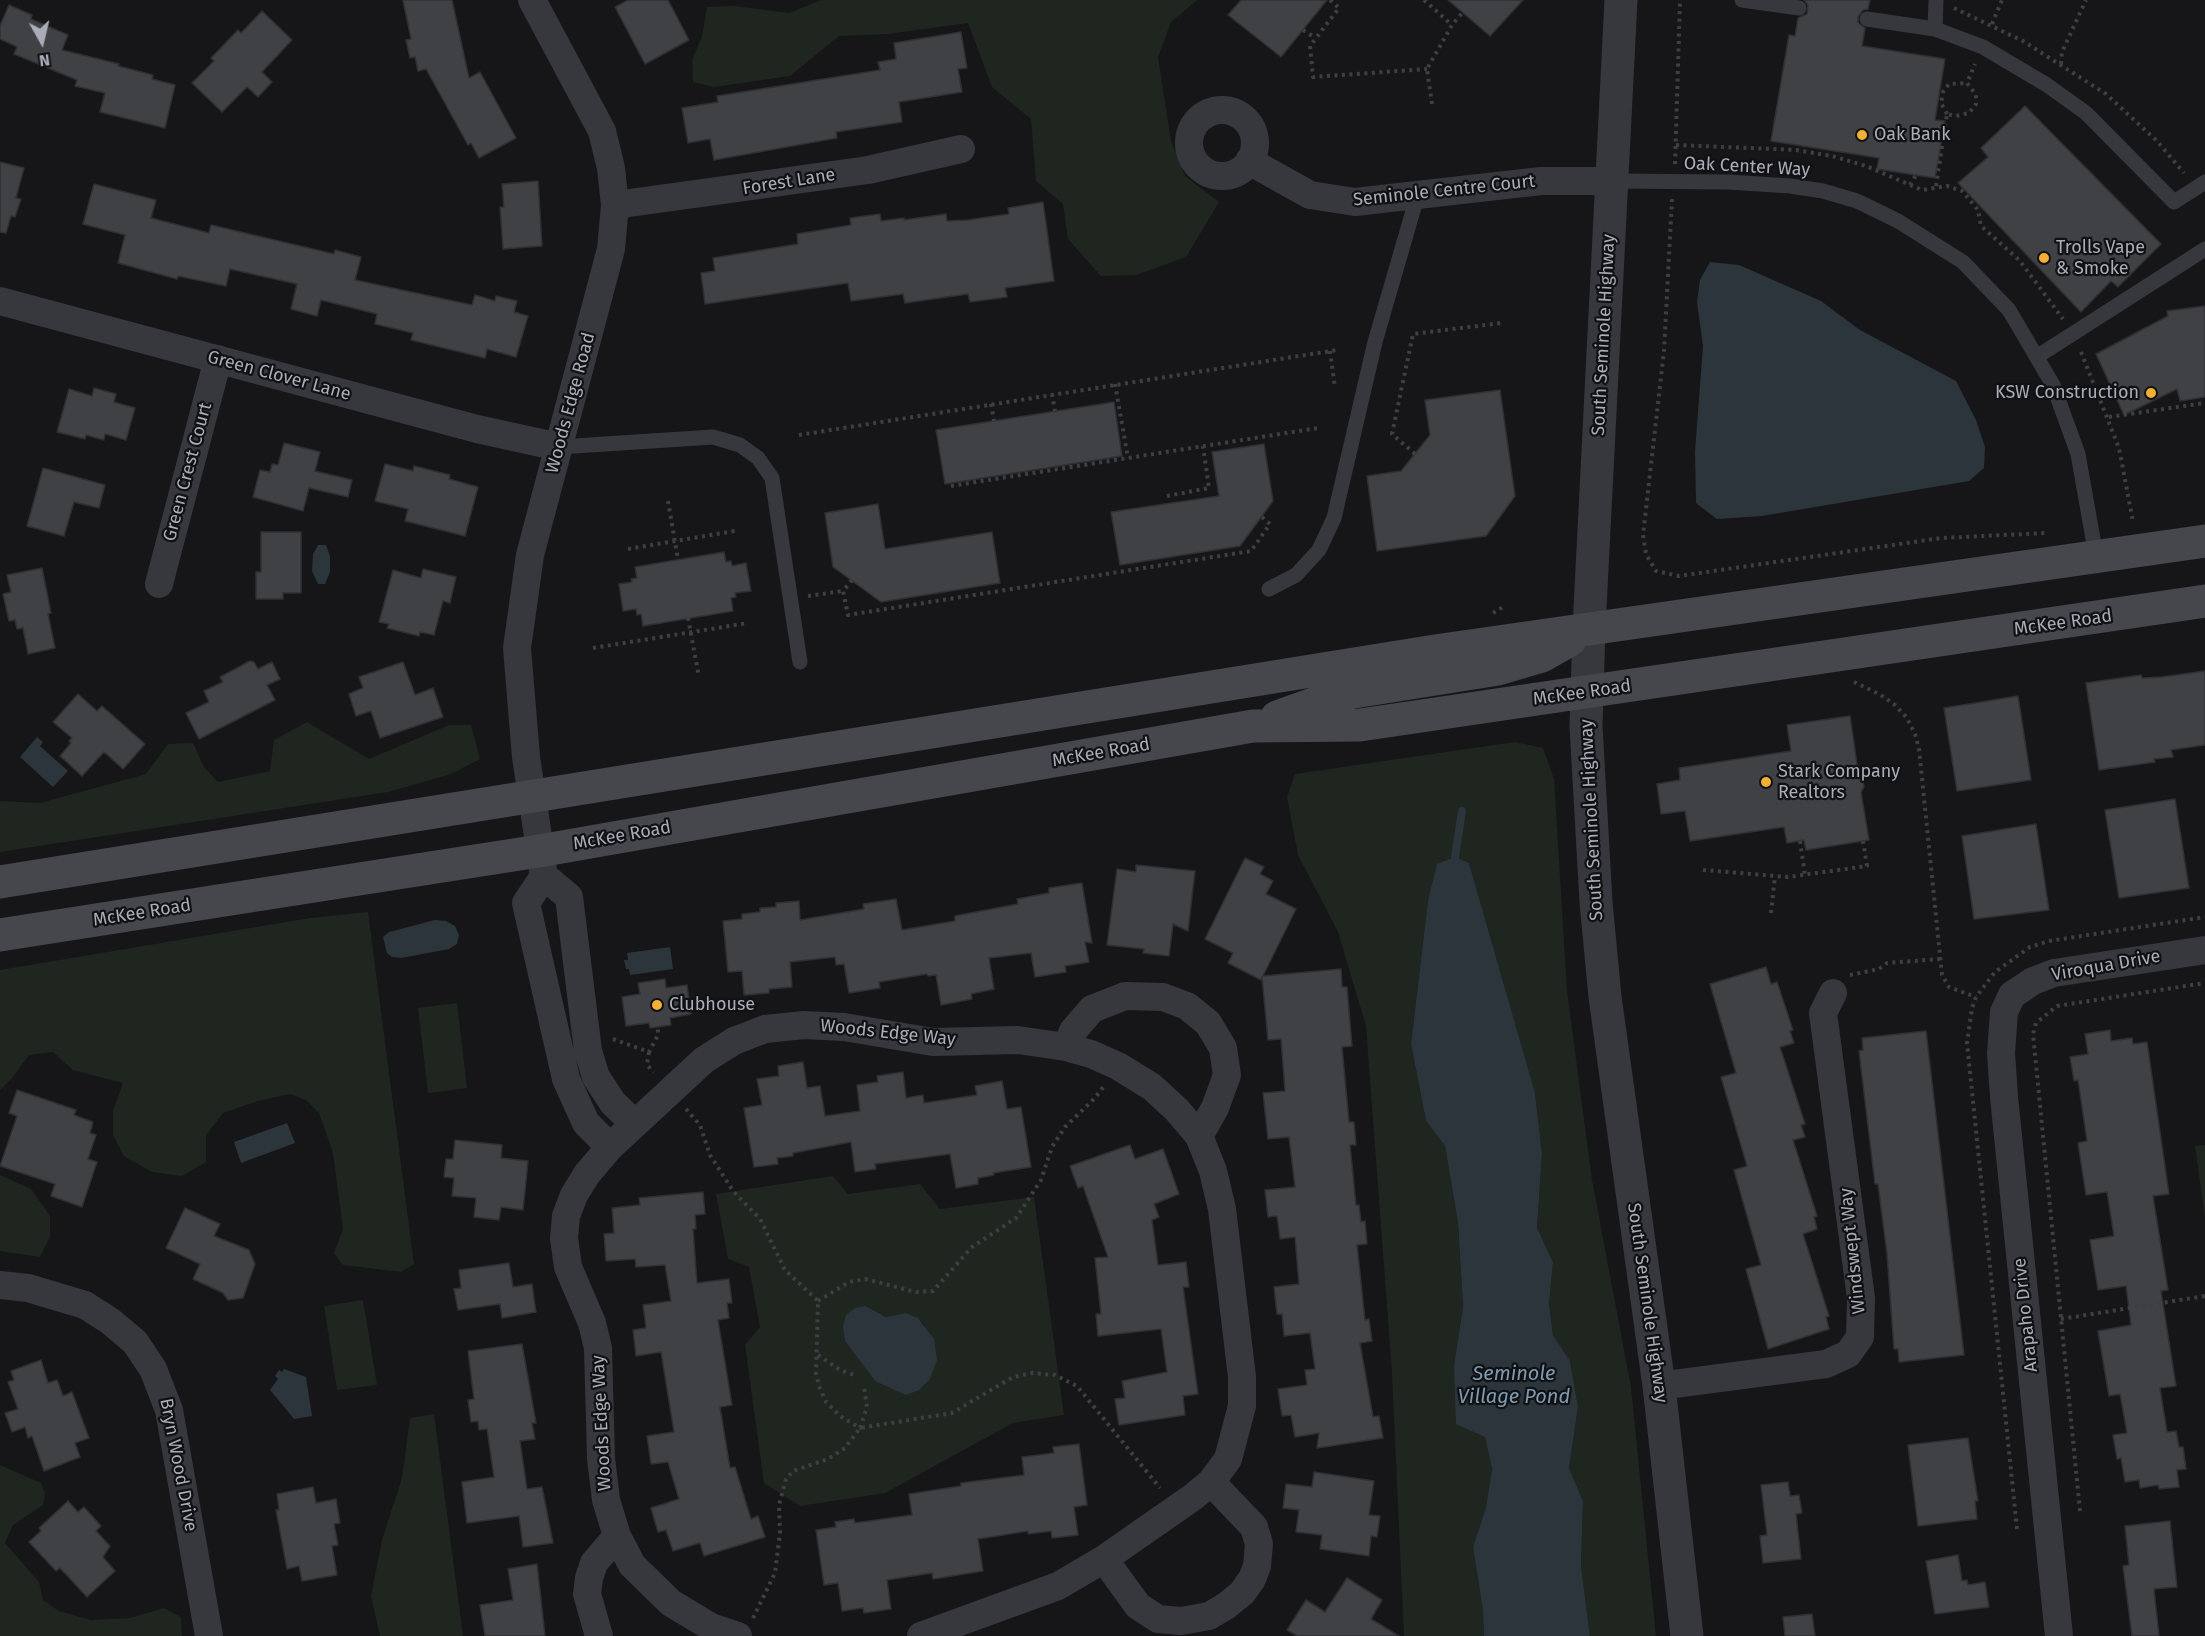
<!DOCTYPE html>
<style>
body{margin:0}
#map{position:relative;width:2205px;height:1636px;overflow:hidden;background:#161618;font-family:"Fira Sans",sans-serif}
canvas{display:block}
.north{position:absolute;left:12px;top:12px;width:60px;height:60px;-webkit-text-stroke:4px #111113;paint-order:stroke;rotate:172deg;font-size:16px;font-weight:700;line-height:24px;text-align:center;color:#a8adb8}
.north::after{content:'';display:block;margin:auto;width:21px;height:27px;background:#a8adb8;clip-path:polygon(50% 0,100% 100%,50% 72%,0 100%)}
</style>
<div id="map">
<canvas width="2205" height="1636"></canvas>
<div class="north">N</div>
</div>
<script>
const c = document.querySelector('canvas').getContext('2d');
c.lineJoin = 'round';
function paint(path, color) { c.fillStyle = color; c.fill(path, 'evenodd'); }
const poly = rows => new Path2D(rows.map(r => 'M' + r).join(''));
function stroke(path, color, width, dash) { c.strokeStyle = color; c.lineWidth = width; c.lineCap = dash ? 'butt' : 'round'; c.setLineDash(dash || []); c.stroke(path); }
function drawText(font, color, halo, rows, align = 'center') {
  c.font = font + ' "Fira Sans",sans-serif'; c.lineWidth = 4.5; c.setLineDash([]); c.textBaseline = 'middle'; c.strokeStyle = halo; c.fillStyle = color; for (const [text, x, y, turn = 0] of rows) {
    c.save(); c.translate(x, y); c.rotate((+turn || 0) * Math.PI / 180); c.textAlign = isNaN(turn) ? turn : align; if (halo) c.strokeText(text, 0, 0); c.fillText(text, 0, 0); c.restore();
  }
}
paint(poly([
 [821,0,1197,0,1171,22,1158,57,1171,141,1185,176,1219,202,1186,257,1136,275,1101,276,1068,239,1063,204,1036,181,1031,119,992,87,968,23,888,34,839,36,790,76,714,87,693,82,692,60,702,36,707,7,735,6,789,13],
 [307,722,369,759,449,725,471,725,480,759,451,774,388,792,0,852,0,801,40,803,146,774,168,744,193,743,204,767,218,782,270,771,274,740],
 [1515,742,1543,748,1554,779,1567,991,1592,1180,1631,1387,1656,1636,1590,1636,1581,1565,1583,1501,1569,1468,1578,1407,1570,1361,1553,1335,1549,1304,1553,1262,1537,1228,1542,1154,1535,1093,1469,863,1437,864,1428,900,1411,1044,1426,1121,1445,1146,1458,1223,1463,1307,1454,1365,1485,1437,1492,1469,1486,1507,1473,1547,1483,1611,1484,1636,1404,1636,1392,1373,1366,1026,1338,932,1298,855,1287,797,1295,774],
 [368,912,414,1264,401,1272,343,1265,334,1253,343,1229,333,1153,319,1113,306,1100,290,1094,258,1101,223,1113,206,1135,206,1162,182,1176,152,1172,124,1156,113,1135,113,1111,123,1083,73,1070,53,1052,29,1055,13,1077,0,1090,0,970,310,918],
 [457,1003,467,1088,428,1093,418,1008],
 [2205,1145,2205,1218,2195,1146],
 [0,1175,31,1189,50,1216,50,1237,40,1257,0,1251],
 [833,1176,848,1194,920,1184,940,1209,1034,1197,1064,1415,1013,1423,885,1493,800,1506,764,1483,745,1345,760,1327,749,1267,728,1259,716,1194],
 [866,1306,887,1317,906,1313,918,1318,925,1326,875,1381,845,1341],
 [363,1300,377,1385,337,1390,324,1306],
 [434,1414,463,1636,380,1636,371,1596,382,1540,402,1478,410,1418],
 [0,1465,41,1483,45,1493,43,1505,13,1525,5,1543,39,1582,43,1600,59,1611,91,1620,130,1618,164,1608,181,1617,182,1636,0,1636]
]), '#1e261f');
paint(poly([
 [1710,262,1739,265,1821,301,1860,330,1956,381,1976,420,1985,447,1984,468,1969,481,1762,516,1717,519,1696,503,1695,452,1703,346,1697,302,1700,280],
 [318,545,326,545,330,556,330,572,325,584,318,584,312,571,313,554],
 [37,737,43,742,40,746,68,771,53,787,20,757],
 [1455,857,1469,863,1535,1093,1542,1154,1537,1228,1553,1262,1549,1304,1553,1335,1570,1361,1578,1407,1569,1468,1583,1501,1581,1565,1590,1636,1484,1636,1483,1611,1473,1547,1486,1507,1492,1469,1485,1437,1456,1424,1454,1365,1463,1307,1458,1223,1445,1146,1426,1121,1411,1044,1428,900,1437,864],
 [435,920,446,921,455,926,459,935,457,944,449,949,401,958,392,957,387,953,383,937,389,932],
 [670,947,673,969,630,975,629,969,626,969,624,960,628,960,627,953],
 [287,1123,295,1143,241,1163,234,1142],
 [866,1306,886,1317,906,1313,918,1318,934,1339,937,1360,930,1379,919,1390,906,1395,875,1381,845,1341,843,1326,846,1315,855,1308],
 [284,1369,306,1377,312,1416,294,1419,270,1390,278,1379,275,1376,279,1370,282,1372]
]), '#2c353c');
stroke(poly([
 [1455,857,1462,811]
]), '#2c353c', 8);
const building = poly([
 [403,0,452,0,469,78,480,72,516,138,479,158,471,143,468,145,426,69,418,71,415,57,410,58,406,40,411,39,403,0],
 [628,0,668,0,689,40,645,64,615,7,628,0],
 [1241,0,1327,0,1281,57,1228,15,1241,0],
 [1448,0,1523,0,1490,36,1448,0],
 [1804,0,1870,0,1868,9,1863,10,1858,17,1858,23,1865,28,1862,46,1945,59,1935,120,1945,121,1935,178,1877,169,1879,158,1771,141,1789,35,1795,36,1798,18,1807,14,1808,5,1804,0],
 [9,5,32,15,31,19,68,35,62,50,119,64,118,66,153,75,152,79,175,85,165,128,100,112,105,93,75,86,77,80,14,54,17,47,0,39,0,26,9,5],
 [262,11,292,40,262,72,272,82,258,97,247,87,222,112,192,83,214,61,211,58,238,30,241,33,262,11],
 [961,32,967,68,958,69,962,92,899,102,902,122,836,132,837,138,714,160,710,139,688,143,682,108,718,102,717,96,880,70,878,62,896,59,894,43,961,32],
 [2025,106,2161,244,2118,287,2111,281,2081,312,1958,183,1988,157,1981,148,2025,106],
 [0,162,24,168,16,198,21,199,15,217,11,216,6,233,0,232,0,162],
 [538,181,542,246,503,249,500,207,504,207,502,184,538,181],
 [94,184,156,200,151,218,209,233,211,225,334,254,335,250,361,257,355,280,472,305,475,295,495,301,496,296,517,301,514,312,528,316,516,357,487,349,485,358,411,340,413,333,375,324,377,314,321,300,317,316,291,309,297,284,230,269,226,286,178,276,177,279,118,263,125,235,83,224,94,184],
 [1043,202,1054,281,1005,288,1007,297,970,302,968,294,905,303,903,294,851,301,848,283,705,304,701,273,715,271,713,258,798,244,797,234,851,225,850,218,880,214,881,221,904,218,904,220,946,214,947,221,968,220,1009,214,1008,208,1043,202],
 [2205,306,2205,397,2180,401,2177,389,2124,415,2096,354,2168,316,2167,311,2205,306],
 [94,388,116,394,114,402,135,408,126,440,105,434,104,440,86,435,85,439,57,432,69,389,92,396,94,388],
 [1500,390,1515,496,1486,536,1377,551,1367,476,1401,471,1430,435,1425,400,1500,390],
 [1114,402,1122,456,945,484,936,430,1114,402],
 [284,443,320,452,315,471,352,480,348,497,309,488,303,511,253,497,260,470,270,472,272,464,278,465,284,443],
 [1264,444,1273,501,1240,546,1120,565,1111,512,1219,496,1212,452,1264,444],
 [385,464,413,471,414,466,450,475,449,479,478,487,465,536,405,521,408,509,375,501,385,464],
 [43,468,105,485,99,508,74,502,64,536,27,526,43,468],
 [878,504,885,549,992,532,1000,583,881,602,833,567,825,513,878,504],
 [261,532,301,532,301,593,283,593,283,599,256,599,256,572,261,572,261,532],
 [724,552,726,562,731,561,732,566,746,563,751,591,735,593,736,597,731,598,733,611,643,626,641,614,637,615,636,609,623,611,619,584,632,582,631,579,637,578,635,567,724,552],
 [42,568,51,613,48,614,55,648,28,654,23,628,17,629,15,620,9,621,3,594,11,592,7,575,42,568],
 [423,569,456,577,450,603,443,601,434,635,420,632,419,636,387,628,389,624,379,622,393,570,421,578,423,569],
 [250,661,254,662,258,669,272,662,280,679,267,685,275,700,199,739,186,713,209,702,204,691,223,682,220,677,250,661],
 [403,662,415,695,433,688,443,717,380,738,371,711,356,716,349,694,363,688,359,677,403,662],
 [2205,671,2205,745,2171,750,2173,757,2154,759,2155,762,2099,770,2086,683,2141,675,2142,678,2161,677,2205,671],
 [78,694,97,711,102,706,145,744,123,769,104,752,82,776,60,756,71,743,69,741,72,738,53,722,78,694],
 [2018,696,2031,780,1957,791,1944,708,2018,696],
 [1850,716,1857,764,1861,768,1864,787,1861,792,1869,840,1806,850,1804,840,1787,843,1784,827,1690,841,1685,811,1661,814,1657,784,1680,780,1679,768,1791,751,1787,725,1850,716],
 [2175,799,2189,888,2119,898,2105,810,2175,799],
 [2036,824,2049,910,1974,919,1962,836,2036,824],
 [1245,858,1264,867,1260,874,1273,881,1266,894,1296,909,1263,976,1341,969,1342,987,1347,987,1352,1046,1342,1047,1349,1122,1354,1122,1356,1145,1350,1145,1356,1205,1359,1205,1361,1222,1365,1221,1367,1244,1357,1245,1365,1320,1369,1319,1372,1341,1360,1343,1373,1417,1379,1416,1383,1438,1317,1448,1319,1433,1295,1437,1291,1415,1282,1416,1278,1389,1307,1385,1305,1370,1315,1369,1310,1333,1284,1336,1282,1314,1277,1314,1274,1287,1299,1284,1295,1237,1280,1239,1277,1216,1268,1217,1265,1190,1295,1187,1289,1137,1268,1139,1263,1093,1285,1091,1281,1039,1268,1040,1262,977,1261,980,1228,963,1233,953,1205,939,1245,858],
 [1136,865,1195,871,1188,931,1173,924,1169,956,1143,953,1144,949,1107,945,1117,869,1136,872,1136,865],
 [1082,883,1092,943,1085,942,1089,962,1065,966,1066,972,1035,977,1031,953,989,958,994,989,971,994,972,999,941,1005,936,975,928,976,927,974,879,982,880,988,849,993,844,964,836,965,835,957,790,962,792,987,769,989,769,993,744,995,742,971,728,972,723,921,742,919,742,914,760,912,760,908,776,907,776,903,799,901,800,920,864,909,863,904,896,899,902,930,955,921,955,916,1018,904,1017,899,1049,893,1049,888,1082,883],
 [1766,967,1771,984,1777,982,1793,1030,1790,1031,1794,1043,1780,1047,1805,1124,1801,1125,1805,1137,1793,1140,1817,1216,1814,1217,1817,1229,1803,1234,1829,1316,1826,1317,1829,1329,1768,1349,1746,1269,1761,1265,1734,1170,1747,1166,1721,1077,1736,1073,1710,984,1766,967],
 [665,979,666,988,687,985,691,1014,670,1018,671,1025,650,1028,649,1023,626,1026,622,997,640,994,638,983,665,979],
 [2110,1030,2111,1041,2132,1038,2133,1044,2147,1042,2169,1194,2153,1196,2168,1290,2161,1291,2176,1386,2160,1388,2167,1432,2176,1431,2179,1447,2183,1447,2186,1469,2177,1470,2179,1487,2159,1489,2158,1485,2140,1488,2139,1480,2125,1482,2121,1458,2117,1459,2113,1435,2127,1433,2120,1394,2109,1396,2098,1331,2131,1325,2126,1286,2098,1290,2090,1240,2114,1236,2107,1192,2086,1195,2078,1143,2087,1141,2078,1080,2074,1081,2070,1057,2088,1054,2085,1034,2110,1030],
 [1926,1031,1964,1355,1899,1362,1898,1349,1894,1349,1887,1254,1878,1184,1875,1184,1859,1051,1863,1050,1862,1038,1926,1031],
 [803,1062,807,1088,820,1086,825,1116,860,1111,857,1085,878,1082,877,1076,903,1072,906,1098,923,1095,924,1103,977,1095,975,1086,1002,1081,1007,1109,1021,1107,1031,1167,993,1173,994,1175,978,1178,978,1184,956,1188,950,1154,875,1164,876,1169,855,1172,851,1142,793,1153,793,1156,777,1158,778,1164,754,1167,744,1108,762,1105,757,1079,779,1076,778,1066,803,1062],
 [17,1090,76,1110,74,1115,93,1122,90,1133,96,1135,88,1159,97,1162,82,1207,51,1196,55,1184,0,1166,17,1116,9,1113,17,1090],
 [455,1140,502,1145,501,1158,528,1161,523,1210,501,1207,499,1220,474,1217,476,1198,452,1196,454,1178,444,1177,446,1159,453,1159,455,1140],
 [1130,1145,1135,1159,1163,1149,1179,1194,1154,1204,1159,1217,1152,1220,1158,1265,1186,1262,1189,1287,1183,1287,1198,1394,1183,1396,1185,1415,1119,1425,1115,1399,1125,1398,1122,1381,1167,1372,1161,1329,1098,1336,1096,1314,1101,1314,1095,1258,1108,1257,1083,1186,1078,1188,1070,1166,1130,1145],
 [703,1192,705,1214,695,1215,696,1229,693,1229,697,1283,729,1279,732,1303,727,1303,729,1318,718,1320,732,1405,720,1407,730,1468,735,1467,751,1519,758,1516,765,1537,704,1556,700,1543,673,1551,666,1530,658,1532,651,1508,679,1499,668,1462,651,1464,647,1436,674,1432,661,1352,636,1356,633,1330,646,1328,643,1305,671,1301,665,1265,636,1267,635,1259,606,1261,604,1234,614,1233,612,1208,640,1205,639,1198,703,1192],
 [185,1208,220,1224,214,1236,249,1250,255,1264,243,1298,228,1300,223,1293,193,1279,200,1264,166,1248,185,1208],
 [509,1263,513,1287,532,1284,536,1312,502,1318,500,1304,458,1310,454,1289,461,1288,459,1270,509,1263],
 [522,1344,536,1423,532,1423,535,1439,520,1441,527,1489,542,1487,553,1543,523,1547,519,1516,467,1523,462,1482,494,1477,487,1429,479,1430,478,1421,471,1422,468,1400,474,1399,468,1351,522,1344],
 [41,1360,48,1383,57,1380,63,1396,72,1392,89,1438,75,1443,80,1457,44,1471,32,1436,28,1438,25,1427,12,1432,5,1413,18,1409,8,1382,14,1380,11,1371,41,1360],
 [1968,1438,1978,1501,1975,1501,1977,1519,1918,1526,1908,1445,1968,1438],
 [1079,1444,1087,1505,1074,1507,1078,1535,1052,1538,1051,1531,1028,1534,1028,1531,978,1539,983,1571,933,1579,932,1573,887,1580,891,1609,864,1613,863,1608,842,1611,838,1583,824,1585,816,1530,836,1527,835,1522,854,1519,855,1523,912,1515,909,1494,961,1486,961,1483,1024,1475,1022,1457,1054,1453,1053,1447,1079,1444],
 [1314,1472,1374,1481,1369,1515,1380,1516,1377,1537,1371,1536,1369,1556,1320,1549,1322,1535,1296,1532,1299,1510,1283,1508,1286,1484,1312,1487,1314,1472],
 [1788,1482,1790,1496,1799,1495,1802,1513,1796,1514,1801,1559,1763,1563,1760,1536,1767,1535,1761,1485,1788,1482],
 [313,1487,316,1503,336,1499,340,1523,334,1524,338,1545,332,1546,337,1575,302,1581,299,1566,287,1569,276,1510,279,1510,277,1494,313,1487],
 [68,1501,78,1512,84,1507,101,1526,96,1531,110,1546,103,1557,115,1571,87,1597,60,1568,56,1571,29,1542,41,1531,39,1528,68,1501],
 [2170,1521,2177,1587,2154,1589,2159,1636,2132,1636,2123,1566,2129,1565,2125,1526,2170,1521],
 [1958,1555,1962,1581,1967,1580,1968,1585,1985,1582,1989,1607,1935,1614,1926,1561,1958,1555],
 [537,1564,545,1636,485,1636,480,1605,513,1600,508,1569,537,1564],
 [1347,1578,1382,1600,1371,1619,1399,1636,1297,1636,1287,1630,1306,1600,1325,1612,1347,1578],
 [1812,1614,1815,1636,1785,1636,1783,1617,1812,1614]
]);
paint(building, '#404145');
stroke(building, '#303034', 1.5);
stroke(poly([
 [1330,0,1339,8,1310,46,1313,77,1427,69],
 [1424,0,1452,25],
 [1954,8,2023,41,2106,94,2157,141,2184,173],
 [1992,24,2002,0],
 [1303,30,1314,37],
 [2061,64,2062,52,2086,0],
 [1432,104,1427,69,1452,25,1463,12],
 [1947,114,1941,103,1943,92,1949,84,1967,83],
 [1676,145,1796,150,1832,156,1866,166,1922,190,1947,186,1962,191,1978,210,1981,226,2020,261,2063,319],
 [1675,164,1680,0],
 [1910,185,1916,175],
 [1936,186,1947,114,1956,116,1969,113,1976,104,1976,95,1967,83,1975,64],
 [1672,199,1664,351,1643,535,1646,554,1656,571,1679,576,1941,538,2046,533],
 [1330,351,1335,388],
 [2081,352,2119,448,2133,522],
 [1115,384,1128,458],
 [1052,394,1055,411],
 [991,404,994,421],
 [2109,417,2205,403],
 [799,435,1337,350],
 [1415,454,1392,434,1413,334,1501,323],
 [951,486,1318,428],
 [1167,496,1209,488,1203,446],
 [668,501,678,560],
 [628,549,735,531],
 [852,580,843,591,848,615,1251,551,1270,524,1262,517],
 [808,596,843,591],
 [1493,613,1503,607],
 [688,618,699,677],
 [593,648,748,623],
 [1854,682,1881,695,1895,705,1907,718,1915,734,1919,749,1942,975,1949,987,1976,997],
 [1800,841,1805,875],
 [1703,870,1788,877,1867,866,1863,841],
 [1771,913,1775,876],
 [1850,975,1879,969,1887,963,1940,959],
 [613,1039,649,1052,658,1035,658,1027],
 [649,1052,647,1065,654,1072],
 [686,1109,700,1125,710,1155,733,1191,760,1219,785,1270,818,1301,816,1373,819,1386,826,1402,840,1416,860,1428,867,1407,864,1387],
 [818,1301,849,1282,865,1279,916,1292,933,1291,972,1247,1016,1218,1041,1180,1052,1147,1065,1127,1095,1098,1104,1086],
 [2061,1319,2205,1296],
 [818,1355,840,1370,854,1375],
 [2080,1511,2033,1034,2036,1023,2057,1006,2205,983],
 [2017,1529,1967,1043,1972,1008,1976,997,1995,972,2030,947,2049,941,2205,917],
 [753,1618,775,1573,780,1533,779,1505,786,1479,793,1471,828,1459,845,1448,860,1428,952,1413,1013,1377,1032,1373,1055,1375,1077,1386,1160,1488]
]), '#3d3f44', 4, [3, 4.5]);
stroke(poly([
 [1742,0,1799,8],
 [1936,0,1935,29,1983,47,2047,85,2086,113,2174,202,2205,182],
 [1867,19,1935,29],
 [1612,181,1728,182,1790,186,1823,191,1857,201,1898,221,1963,262,2009,310,2053,385,2078,454,2096,556],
 [2038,356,2205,249],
 [559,447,713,437,740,445,758,458,772,478,800,662],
 [1269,589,1296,575,1319,550,1334,518,1375,342,1417,197]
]), '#37383d', 15);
stroke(poly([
 [532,0,602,131,611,168,615,205,611,249,530,555,517,648,526,757,544,876,569,897,588,1051,596,1077,613,1103,635,1124],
 '1189 143a33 33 0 1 1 66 0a33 33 0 1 1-66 0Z',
 [1249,161,1310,195,1355,202,1541,181,1612,181],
 [615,205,868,170,961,149],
 [0,301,477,429,559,447],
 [159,584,218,359],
 [544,876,526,903,566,1079,586,1123,610,1147],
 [1066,1047,1073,1031,1092,1009,1125,996,1163,997,1187,1006,1208,1023,1223,1048,1227,1075,1215,1108,1199,1136],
 [0,1285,28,1288,85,1305,110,1321,135,1342,153,1369,169,1410,209,1636],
 [1659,1386,1826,1364,1848,1354,1860,1337,1861,1298,1823,1013,1833,993],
 [1104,1559,1138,1606,1158,1619,1181,1621,1209,1616,1226,1606,1242,1593,1252,1579,1257,1566,1259,1544,1254,1527,1211,1482],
 [599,1636,587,1594,589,1578,594,1563,617,1536],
 [738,1636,711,1627,671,1603,632,1565,617,1536,606,1500,601,1458,598,1348,592,1323,568,1267,564,1238,566,1216,574,1195,587,1174,610,1147,704,1060,734,1041,765,1029,804,1025,844,1027,933,1042,1018,1040,1066,1047,1091,1054,1118,1066,1152,1087,1177,1110,1199,1136,1213,1171,1222,1209,1242,1377,1242,1406,1228,1459,1211,1482,1193,1497,1104,1559,1058,1586,921,1636],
 [2059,1636,2004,1097,2001,1053,2004,1012,2012,995,2033,981,2054,973,2205,950]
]), '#37383d', 28);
stroke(poly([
 [1621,0,1589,628,1586,726,1596,902,1605,997,1659,1386,1687,1636]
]), '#37383d', 33);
stroke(poly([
 [1277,717,1341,694,1498,669,1542,656,1570,640],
 [0,882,1435,651,2205,541],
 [0,935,539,851,1253,726,1360,725,2205,601]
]), '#45474d', 33);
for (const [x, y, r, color] of [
 [1862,135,6,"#f2b134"],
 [2044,258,6,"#f2b134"],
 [2151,393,6,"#f2b134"],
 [1766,782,6,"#f2b134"],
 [657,1005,6,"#f2b134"]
]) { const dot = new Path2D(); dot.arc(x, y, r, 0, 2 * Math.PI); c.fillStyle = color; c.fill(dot); stroke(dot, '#111113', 2); }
drawText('18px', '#a8adb8', '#111113', [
 ["Oak Bank",1874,135],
 ["Trolls Vape",2056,248],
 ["& Smoke",2056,269],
 ["KSW Construction",2139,393,"right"],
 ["Stark Company",1778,772],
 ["Realtors",1778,793],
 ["Clubhouse",669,1005]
], 'left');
drawText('18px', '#a8adb8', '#111113', [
 ["Oak Center Way",1747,167,3],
 ["Forest Lane",789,182,-9],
 ["Seminole Centre Court",1444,191,-6],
 ["South Seminole Highway",1604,335,-87],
 ["Green Clover Lane",279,376,15],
 ["Woods Edge Road",571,403,-75],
 ["Green Crest Court",188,472,-75],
 ["McKee Road",2063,623,-8],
 ["McKee Road",1582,693,-8],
 ["McKee Road",1101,753,-10],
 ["South Seminole Highway",1592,820,-93],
 ["McKee Road",622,836,-10],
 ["McKee Road",142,913,-9],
 ["Viroqua Drive",2106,966,-10],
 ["Woods Edge Way",888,1033,6],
 ["Windswept Way",1853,1251,-96],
 ["South Seminole Highway",1647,1303,82],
 ["Arapaho Drive",2026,1315,-96],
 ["Woods Edge Way",602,1423,-93],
 ["Bryn Wood Drive",178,1465,79]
]);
drawText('italic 20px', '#7f9bb3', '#111113', [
 ["Seminole",1514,1374],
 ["Village Pond",1514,1397]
]);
</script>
